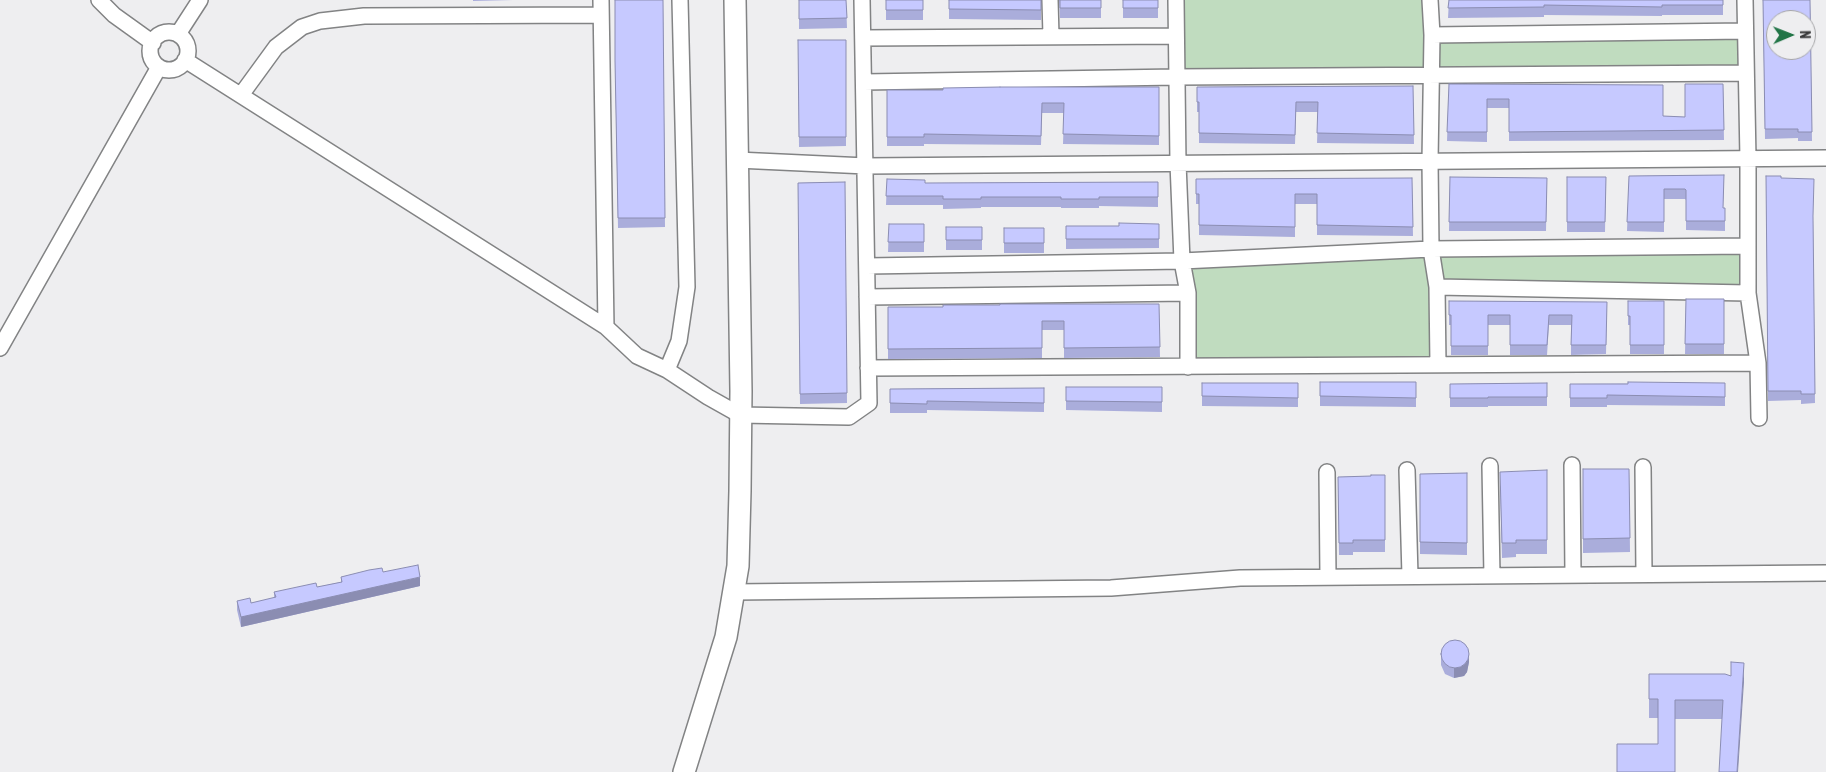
<!DOCTYPE html>
<style>
body{margin:0}
#map{position:relative;width:1826px;height:772px;overflow:hidden;background:#eeeef0;font-family:"Asap Condensed",sans-serif}
canvas{display:block}
.north{position:absolute;left:1766px;top:10px;width:50px;height:50px;box-sizing:border-box;background:#eeeef0;border:1px solid #a6a6a8;border-radius:50%;rotate:89deg;font-size:14px;font-weight:700;line-height:20px;text-align:center;color:#3a3a3b}
.north::after{content:'';display:block;margin:auto;width:18px;height:22px;background:#227547;clip-path:polygon(50% 0,100% 100%,50% 72%,0 100%)}
</style>
<div id="map">
<canvas width="1826" height="772"></canvas>
<div class="north">N</div>
</div>
<script>
const c = document.querySelector('canvas').getContext('2d');
c.lineJoin = 'round';
function paint(path, color) { c.fillStyle = color; c.fill(path, 'evenodd'); }
const poly = rows => new Path2D(rows.map(r => 'M' + r).join(''));
function stroke(path, color, width, dash) { c.strokeStyle = color; c.lineWidth = width; c.lineCap = dash ? 'butt' : 'round'; c.setLineDash(dash || []); c.stroke(path); }
paint(poly([
 [1177,0,1429,0,1432,35,1745,31,1746,73,1177,77],
 [1748,246,1748,293,1437,287,1432,253,1429,361,1188,367,1182,261,1431,249]
]), '#c0dcbf');
const street = poly([
 [99,0,114,15,153,43],
 [601,0,606,327],
 [1050,0,1051,36],
 [1176,0,1178,163,1182,261,1188,293,1188,367],
 [1430,0,1432,35,1430,161,1431,249,1437,287,1438,365],
 [1745,0,1748,159,1748,293,1758,363,1759,418],
 '150 51a19 19 0 1 1 38 0a19 19 0 1 1-38 0Z',
 [178,34,200,0],
 [1432,35,1745,31],
 [863,38,1176,36],
 [185,60,606,327,637,356,667,370,708,397,740,415,849,417,869,403,862,0],
 [864,82,1177,77,1746,73],
 [241,95,276,47,302,27,320,21,364,16,601,15],
 [737,160,866,166,1826,158],
 [867,266,1182,261,1431,249,1748,246],
 [1437,287,1748,293],
 [867,297,1188,293],
 [0,348,159,67],
 [868,368,1758,363],
 [667,370,679,341,687,287,680,0],
 [1572,465,1573,575],
 [1490,466,1492,576],
 [1643,467,1644,574],
 [1407,470,1410,576],
 [1327,472,1328,577],
 [734,592,1111,588,1240,578,1826,573]
]);
const secondary = poly([
 [684,772,726,637,738,566,740,491,741,391,735,0]
]);
stroke(street, '#828384', 18);
stroke(secondary, '#828384', 24);
stroke(street, '#fff', 15);
stroke(secondary, '#fff', 21);
paint(poly([
 [473,0,513,0,473,1],
 [663,0,665,227,618,228,615,61],
 [799,0,846,0,847,28,799,29],
 [886,0,923,0,923,20,886,20],
 [949,0,1041,0,1041,20,949,19],
 [1059,0,1101,0,1101,18,1060,18],
 [1123,0,1158,0,1158,18,1123,18],
 [1449,0,1723,0,1723,15,1662,15,1662,16,1544,15,1544,17,1448,18],
 [1763,0,1810,0,1812,141,1798,141,1798,138,1765,139],
 [798,40,846,40,846,146,799,147],
 [1449,84,1663,116,1685,117,1723,84,1724,140,1509,141,1509,108,1487,108,1487,142,1447,141],
 [1413,86,1414,144,1317,143,1318,112,1296,112,1295,144,1199,143,1199,112,1197,112,1197,87],
 [1159,87,1159,145,1063,144,1064,113,1042,113,1041,145,924,144,924,146,887,146,887,90,943,90],
 [1724,175,1723,208,1725,208,1725,231,1686,230,1686,200,1685,199,1664,199,1664,232,1627,231,1629,176],
 [1766,176,1781,178,1813,223,1815,403,1801,404,1801,400,1768,401],
 [1450,177,1547,178,1546,231,1449,231],
 [1567,177,1606,177,1605,232,1567,232],
 [1412,178,1413,236,1317,235,1317,204,1295,204,1295,237,1199,235,1199,204,1196,204,1196,179],
 [887,179,925,183,1158,182,1158,207,1099,206,1099,208,1061,208,1061,207,981,207,981,208,943,209,943,205,886,205],
 [845,182,847,403,800,404,798,183],
 [889,224,924,224,924,252,888,252],
 [1159,224,1159,248,1066,249,1066,226,1119,226],
 [946,227,982,227,982,250,946,250],
 [1004,228,1044,228,1044,253,1004,253],
 [1686,299,1724,299,1724,354,1685,354],
 [1449,301,1607,302,1606,354,1571,355,1571,325,1549,325,1547,355,1510,355,1510,325,1488,325,1488,355,1451,355,1451,325,1449,325],
 [1628,301,1664,301,1664,354,1630,354,1630,325,1628,325],
 [1159,304,1160,357,1064,358,1064,330,1042,330,1042,358,888,359,888,307,943,307,1000,305],
 [1320,382,1416,382,1416,407,1320,406],
 [1202,383,1298,383,1298,407,1202,406],
 [1547,383,1547,406,1488,406,1488,407,1450,407,1450,384],
 [1725,383,1725,406,1607,405,1607,407,1570,407,1570,384],
 [1066,387,1162,387,1162,412,1066,410],
 [1044,388,1044,412,927,410,927,413,890,413,890,389],
 [1583,469,1629,469,1630,552,1583,553],
 [1547,470,1547,554,1516,554,1516,557,1502,558,1500,486],
 [1467,473,1467,555,1420,554,1420,474],
 [1385,475,1385,552,1353,552,1353,555,1339,555,1338,477,1371,476],
 [383,572,420,586,241,627,237,610,237,601,251,603,274,598,274,592,317,587,341,582,341,577],
 [1441,656,1469,662,1467,672,1464,676,1454,678,1445,674,1441,665],
 [1649,674,1744,682,1722,719,1675,719,1658,744,1658,718,1649,718]
]), '#aaaddb');
paint(poly([
 [420,577,420,586,241,627,241,617],
 [1469,653,1469,662,1467,672,1464,676,1454,678,1454,668],
 [1744,663,1744,682,1738,772,1737,772]
]), '#8b8db2');
const building = poly([
 [615,0,663,0,665,218,618,218,615,61,615,0],
 [799,0,846,0,847,18,799,19,799,0],
 [886,0,923,0,923,10,886,10,886,0],
 [949,0,1041,0,1041,10,949,9,949,0],
 [1060,0,1101,0,1101,8,1060,8,1060,0],
 [1123,0,1158,0,1158,8,1123,8,1123,0],
 [1449,0,1723,0,1723,5,1662,5,1662,7,1544,5,1544,7,1448,8,1449,0],
 [1763,0,1810,0,1812,132,1798,132,1798,129,1765,129,1763,0],
 [1776,20,1806,20,1806,50,1776,50,1776,20],
 [798,40,846,40,846,137,799,137,798,40],
 [1449,84,1663,85,1663,116,1685,117,1685,84,1723,84,1724,130,1509,132,1509,99,1487,99,1487,132,1447,132,1449,84],
 [1413,86,1414,135,1317,133,1318,102,1296,102,1295,135,1199,133,1199,102,1197,102,1197,87,1413,86],
 [1000,87,1159,87,1159,136,1063,134,1064,103,1042,103,1041,136,924,134,924,137,887,137,887,90,943,90,943,88,1000,87],
 [1724,175,1723,208,1725,208,1725,221,1686,221,1686,190,1685,189,1664,189,1664,222,1627,222,1629,176,1724,175],
 [1766,176,1781,176,1781,178,1814,179,1813,216,1815,394,1801,394,1801,391,1768,391,1766,176],
 [1450,177,1547,178,1546,222,1449,222,1450,177],
 [1567,177,1606,177,1605,222,1567,222,1567,177],
 [1412,178,1413,227,1317,225,1317,194,1295,194,1295,227,1199,225,1199,194,1196,194,1196,179,1412,178],
 [887,179,925,180,925,183,1158,182,1158,197,1099,197,1099,199,1061,199,1061,197,981,197,981,199,943,199,943,196,886,196,887,179],
 [845,182,847,393,800,394,798,183,845,182],
 [1119,223,1159,224,1159,239,1066,239,1066,226,1119,226,1119,223],
 [889,224,924,224,924,242,888,242,889,224],
 [946,227,982,227,982,240,946,240,946,227],
 [1004,228,1044,228,1044,243,1004,243,1004,228],
 [1686,299,1724,299,1724,344,1685,344,1686,299],
 [1449,301,1607,302,1606,345,1571,345,1572,315,1549,315,1547,345,1510,345,1510,315,1488,315,1488,346,1451,346,1451,315,1449,315,1449,301],
 [1628,301,1664,301,1664,345,1630,345,1630,316,1628,316,1628,301],
 [1000,304,1159,304,1160,347,1064,348,1064,321,1042,321,1042,348,888,349,888,307,943,307,943,305,1000,305,1000,304],
 [1320,382,1416,382,1416,398,1320,396,1320,382],
 [1628,382,1725,383,1725,397,1607,395,1607,398,1570,398,1570,384,1628,384,1628,382],
 [1202,383,1298,383,1298,398,1202,396,1202,383],
 [1547,383,1547,397,1488,397,1488,398,1450,398,1450,384,1547,383],
 [1066,387,1162,387,1162,402,1066,401,1066,387],
 [1044,388,1044,403,927,401,927,404,890,403,890,389,1044,388],
 [1583,469,1629,469,1630,538,1583,539,1583,469],
 [1547,470,1547,540,1516,540,1516,543,1502,543,1500,472,1547,470],
 [1467,473,1467,543,1420,542,1420,474,1467,473],
 [1371,475,1385,475,1385,540,1353,540,1353,543,1339,543,1338,477,1371,476,1371,475],
 [418,565,420,577,241,617,237,601,250,598,251,603,276,597,274,592,316,583,317,587,342,582,341,577,369,570,382,568,383,572,418,565],
 '1441 654a14 14 0 1 1 28 0a14 14 0 1 1-28 0Z',
 [1731,662,1744,663,1737,772,1719,772,1723,700,1675,700,1675,772,1617,772,1617,744,1658,744,1658,699,1649,699,1649,674,1725,674,1731,676,1731,662]
]);
paint(building, '#c6c9ff');
stroke(building, '#8b8db2', 1);
</script>
